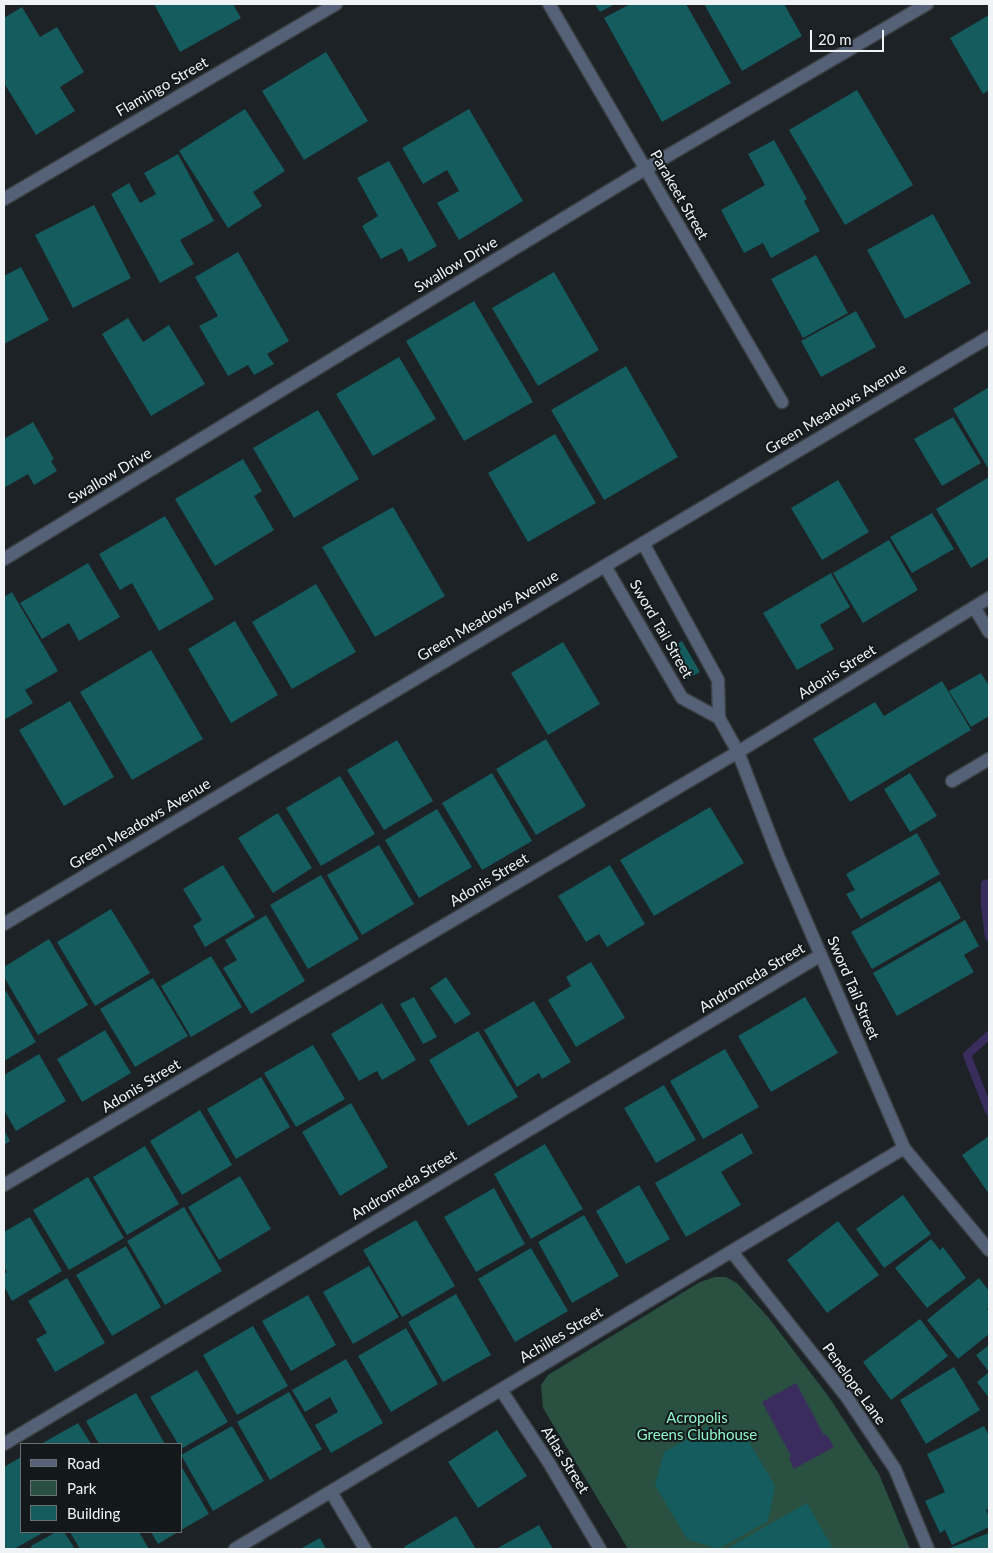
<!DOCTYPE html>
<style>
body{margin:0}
#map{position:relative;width:993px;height:1553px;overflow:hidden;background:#1c2225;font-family:Lato,sans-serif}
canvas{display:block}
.frame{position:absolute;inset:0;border:5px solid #eff3f5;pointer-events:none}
.legend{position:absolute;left:20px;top:1443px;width:162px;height:90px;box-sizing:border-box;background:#13191b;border:1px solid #6b7072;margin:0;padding:6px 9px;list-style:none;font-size:15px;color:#eff3f5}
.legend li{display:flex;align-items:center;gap:10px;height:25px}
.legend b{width:25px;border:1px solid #6b7072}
.scale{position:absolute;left:810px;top:30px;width:74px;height:22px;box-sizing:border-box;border:2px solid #eff3f5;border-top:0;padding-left:6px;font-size:15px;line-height:18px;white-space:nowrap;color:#eff3f5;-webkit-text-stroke:4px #13191b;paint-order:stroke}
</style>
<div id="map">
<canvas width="993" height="1553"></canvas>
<div class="frame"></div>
<ul class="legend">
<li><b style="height:6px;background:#556177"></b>Road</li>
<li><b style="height:14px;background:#295040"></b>Park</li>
<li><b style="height:14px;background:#145c5e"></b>Building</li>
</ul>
<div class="scale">20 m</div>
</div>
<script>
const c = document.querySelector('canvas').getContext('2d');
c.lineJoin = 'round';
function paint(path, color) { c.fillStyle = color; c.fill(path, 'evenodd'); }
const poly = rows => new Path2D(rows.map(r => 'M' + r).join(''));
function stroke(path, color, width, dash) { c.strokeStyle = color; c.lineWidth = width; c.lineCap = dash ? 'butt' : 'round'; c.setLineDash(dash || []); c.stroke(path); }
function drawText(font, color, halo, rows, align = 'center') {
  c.font = font + ' Lato,sans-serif'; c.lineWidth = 4; c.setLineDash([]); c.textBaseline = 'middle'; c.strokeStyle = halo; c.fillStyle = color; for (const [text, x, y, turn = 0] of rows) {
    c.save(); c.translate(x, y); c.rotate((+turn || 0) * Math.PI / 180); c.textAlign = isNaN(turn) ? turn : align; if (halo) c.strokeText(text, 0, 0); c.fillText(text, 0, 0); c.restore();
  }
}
paint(poly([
 [715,1277,726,1277,737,1283,768,1317,829,1397,879,1474,910,1549,628,1549,543,1408,541,1385,548,1375,700,1282]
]), '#295040');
paint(poly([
 [796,1383,824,1435,826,1434,834,1447,794,1469,789,1458,791,1456,762,1402]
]), '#3a2d5e');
stroke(poly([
 [989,883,985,884,985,905,989,937],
 [989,1035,967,1055,989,1111]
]), '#3a2d5e', 8);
paint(poly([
 [154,4,233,4,241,18,180,52],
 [595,4,615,4,600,12],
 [630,4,686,4,731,83,662,122,604,18],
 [704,4,784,4,802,36,742,71],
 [22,7,40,37,57,27,84,72,60,87,75,111,36,135,4,83,4,18],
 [989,15,989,90,983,94,950,38],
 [326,52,368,121,304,160,262,91],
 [857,90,913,185,845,225,789,130],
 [245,109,285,171,253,192,262,206,228,228,179,151],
 [469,109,523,201,459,240,437,203,459,191,447,170,423,184,402,148],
 [774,140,807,199,804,201,820,231,771,258,763,243,744,253,721,210,765,185,748,154],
 [178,154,214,221,180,240,194,264,160,283,111,194,129,183,140,203,156,194,144,173],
 [389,161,437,246,409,262,402,248,381,259,362,226,378,216,357,178],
 [94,205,131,278,73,308,35,235],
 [933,214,971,283,905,319,867,250],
 [238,252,289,341,267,354,274,364,254,375,248,365,228,376,199,326,218,316,195,277],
 [816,255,848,313,803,338,771,279],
 [21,267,49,320,4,344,4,276],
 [554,272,599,350,538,386,492,308],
 [474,301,533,402,464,441,406,341],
 [856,311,876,347,821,377,801,341],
 [128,318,143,342,169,325,205,384,151,416,102,334],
 [399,357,436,419,373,456,336,394],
 [626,366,678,457,604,500,551,410],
 [989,387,989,470,953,409],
 [318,410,359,479,294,518,253,448],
 [953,417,981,463,942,486,914,439],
 [33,422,54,459,51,461,57,471,34,485,28,474,4,488,4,439],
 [555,434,596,503,528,542,488,473],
 [243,459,262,491,254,496,274,530,215,566,175,499],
 [989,477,989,557,971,568,936,509],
 [838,480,869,532,822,560,791,508],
 [393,507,445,596,375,637,322,547],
 [932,513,954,549,912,573,890,537],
 [165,516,214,599,159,631,132,583,120,590,99,554],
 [889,540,918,590,863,623,833,573],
 [88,563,120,617,79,641,69,623,42,639,20,603],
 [831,573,850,607,820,625,834,649,797,670,763,613],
 [316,584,356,652,292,689,252,622],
 [12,592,58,671,25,690,33,703,4,720,4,597],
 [235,621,278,695,231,723,188,649],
 [682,641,700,672,687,679,669,648],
 [563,642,600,704,548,735,511,673],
 [151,650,203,739,132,780,80,692],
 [981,673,989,686,989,716,971,727,949,691],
 [942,681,971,730,850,802,813,739,875,702,884,716],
 [70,701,114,777,64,806,19,730],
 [546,739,586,806,536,835,496,769],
 [397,740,433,801,384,830,347,770],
 [492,773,532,841,482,870,442,803],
 [910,773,937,816,910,832,884,789],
 [340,776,375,834,321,866,286,808],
 [710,807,744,863,654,916,620,860],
 [437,809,472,867,419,898,385,840],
 [278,813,312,868,273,893,238,838],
 [917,833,940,874,861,919,846,894,855,890,846,874],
 [379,845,414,904,362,935,327,875],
 [223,865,255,917,205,947,193,926,202,920,183,889],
 [610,865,645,924,607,947,599,934,586,942,558,896],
 [321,875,359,939,308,969,270,905],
 [940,881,961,918,872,969,851,932],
 [111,909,150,973,95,1006,57,942],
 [266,915,305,981,251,1014,223,968,237,960,225,940],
 [965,920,979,946,964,955,974,972,897,1016,873,973],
 [49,939,88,1005,38,1035,4,977,4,967],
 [211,956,242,1007,191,1037,161,986],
 [591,962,625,1018,576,1047,548,1000,571,986,566,977],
 [446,977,471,1014,455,1024,430,988],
 [153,978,188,1036,135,1067,100,1009],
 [6,991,36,1042,4,1061,4,992],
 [414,997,437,1037,423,1044,400,1004],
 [805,997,838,1053,771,1092,738,1036],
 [534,1001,571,1062,542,1079,539,1073,517,1087,484,1030],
 [382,1003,416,1060,382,1080,377,1071,359,1081,331,1034],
 [105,1030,131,1073,82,1102,57,1059],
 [478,1031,518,1097,468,1126,429,1060],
 [313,1045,345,1099,296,1127,264,1073],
 [725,1049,759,1107,703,1139,670,1081],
 [39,1054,66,1101,16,1131,4,1110,4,1075],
 [261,1077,290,1127,236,1159,207,1109],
 [664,1085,696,1140,656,1163,624,1108],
 [351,1103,388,1167,340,1196,302,1132],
 [200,1110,232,1165,182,1195,150,1141],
 [4,1130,10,1141,4,1145],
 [742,1133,753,1153,721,1172,741,1205,686,1237,655,1183],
 [989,1136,989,1194,962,1155],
 [545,1144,583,1209,531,1239,494,1174],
 [145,1146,179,1204,127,1235,93,1177],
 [240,1176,271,1229,219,1260,188,1207],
 [88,1177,124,1238,69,1270,33,1210],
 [639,1185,670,1239,626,1264,596,1211],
 [494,1188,525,1244,476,1272,444,1217],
 [903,1195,931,1234,884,1268,856,1229],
 [184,1207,222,1271,165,1305,127,1241],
 [584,1215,619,1276,572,1303,538,1242],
 [30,1217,62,1271,12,1301,4,1286,4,1274,7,1272,4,1267,4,1232],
 [416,1220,455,1286,402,1317,363,1250],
 [838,1221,879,1275,827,1313,787,1260],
 [931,1239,940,1250,943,1247,966,1278,927,1308,895,1268],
 [126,1246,161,1307,112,1336,76,1275],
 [531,1248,568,1311,515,1342,478,1279],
 [369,1266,399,1317,353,1344,323,1292],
 [67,1278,105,1343,55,1372,36,1339,47,1333,28,1301],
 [979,1278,989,1291,989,1307,987,1309,989,1312,989,1334,958,1359,927,1320],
 [456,1294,491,1355,443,1382,408,1322],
 [308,1295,336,1345,291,1371,262,1321],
 [920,1319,948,1356,891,1400,863,1362],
 [253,1326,288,1386,237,1415,203,1355],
 [406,1328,438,1384,391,1412,358,1356],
 [989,1345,989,1398,977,1382,989,1372,976,1355],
 [346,1359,383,1423,331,1453,315,1425,338,1412,330,1397,305,1412,292,1390],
 [954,1367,980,1410,926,1444,900,1400],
 [197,1370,228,1422,181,1449,181,1444,178,1444,150,1397],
 [289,1392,322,1449,270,1480,237,1422],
 [136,1393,165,1444,99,1444,86,1421],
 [78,1423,91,1444,41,1444],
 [232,1426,264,1481,213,1511,181,1455],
 [984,1426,989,1436,989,1508,986,1510,989,1517,989,1527,952,1545,945,1530,940,1533,925,1501,945,1492,927,1454],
 [708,1427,745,1435,775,1486,768,1521,718,1549,687,1539,655,1485,664,1452],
 [497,1430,527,1476,478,1508,448,1462],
 [21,1457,21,1532,44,1532,14,1549,6,1549,4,1545,4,1467],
 [181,1466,209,1514,181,1530],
 [807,1503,833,1549,726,1549],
 [456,1516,476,1549,405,1549,404,1547],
 [539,1525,553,1549,496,1549],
 [56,1532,64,1532,75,1549,32,1549,31,1546],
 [70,1532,139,1532,149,1549,80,1549],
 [151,1532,178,1532,158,1544],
 [989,1533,989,1549,947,1549],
 [320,1538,326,1549,300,1549]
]), '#145c5e');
const minor = poly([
 [549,4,782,402],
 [4,199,336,4],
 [643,543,718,680,719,718,738,752,778,856,904,1148,989,1250],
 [4,559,645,169,927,4],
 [605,566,682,698,719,718],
 [974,607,989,632],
 [952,781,989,759],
 [4,1185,738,752,989,598],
 [732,1252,846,1396,895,1469,928,1549],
 [501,1390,549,1463,600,1549],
 [4,1444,821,955],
 [331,1492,365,1549],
 [235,1549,904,1148]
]);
const tertiary = poly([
 [4,924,989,337]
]);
stroke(minor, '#3a3f42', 15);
stroke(tertiary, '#3a3f42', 15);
stroke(minor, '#556177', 12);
stroke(tertiary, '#556177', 12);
drawText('15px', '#eff3f5', '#13191b', [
 ["Flamingo Street",162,87,-30],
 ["Parakeet Street",679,195,60],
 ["Swallow Drive",456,265,-31],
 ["Green Meadows Avenue",836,409,-31],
 ["Swallow Drive",110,476,-31],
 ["Green Meadows Avenue",488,616,-31],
 ["Sword Tail Street",661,629,60],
 ["Adonis Street",837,672,-32],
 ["Green Meadows Avenue",140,824,-31],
 ["Adonis Street",489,880,-31],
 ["Andromeda Street",752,978,-31],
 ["Sword Tail Street",853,988,67],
 ["Adonis Street",141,1086,-31],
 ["Andromeda Street",404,1185,-31],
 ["Achilles Street",561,1335,-31],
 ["Penelope Lane",854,1384,54],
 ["Atlas Street",565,1460,58]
]);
drawText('15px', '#8ff5c9', '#13191b', [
 ["Acropolis",697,1418],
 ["Greens Clubhouse",697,1435]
]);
</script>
